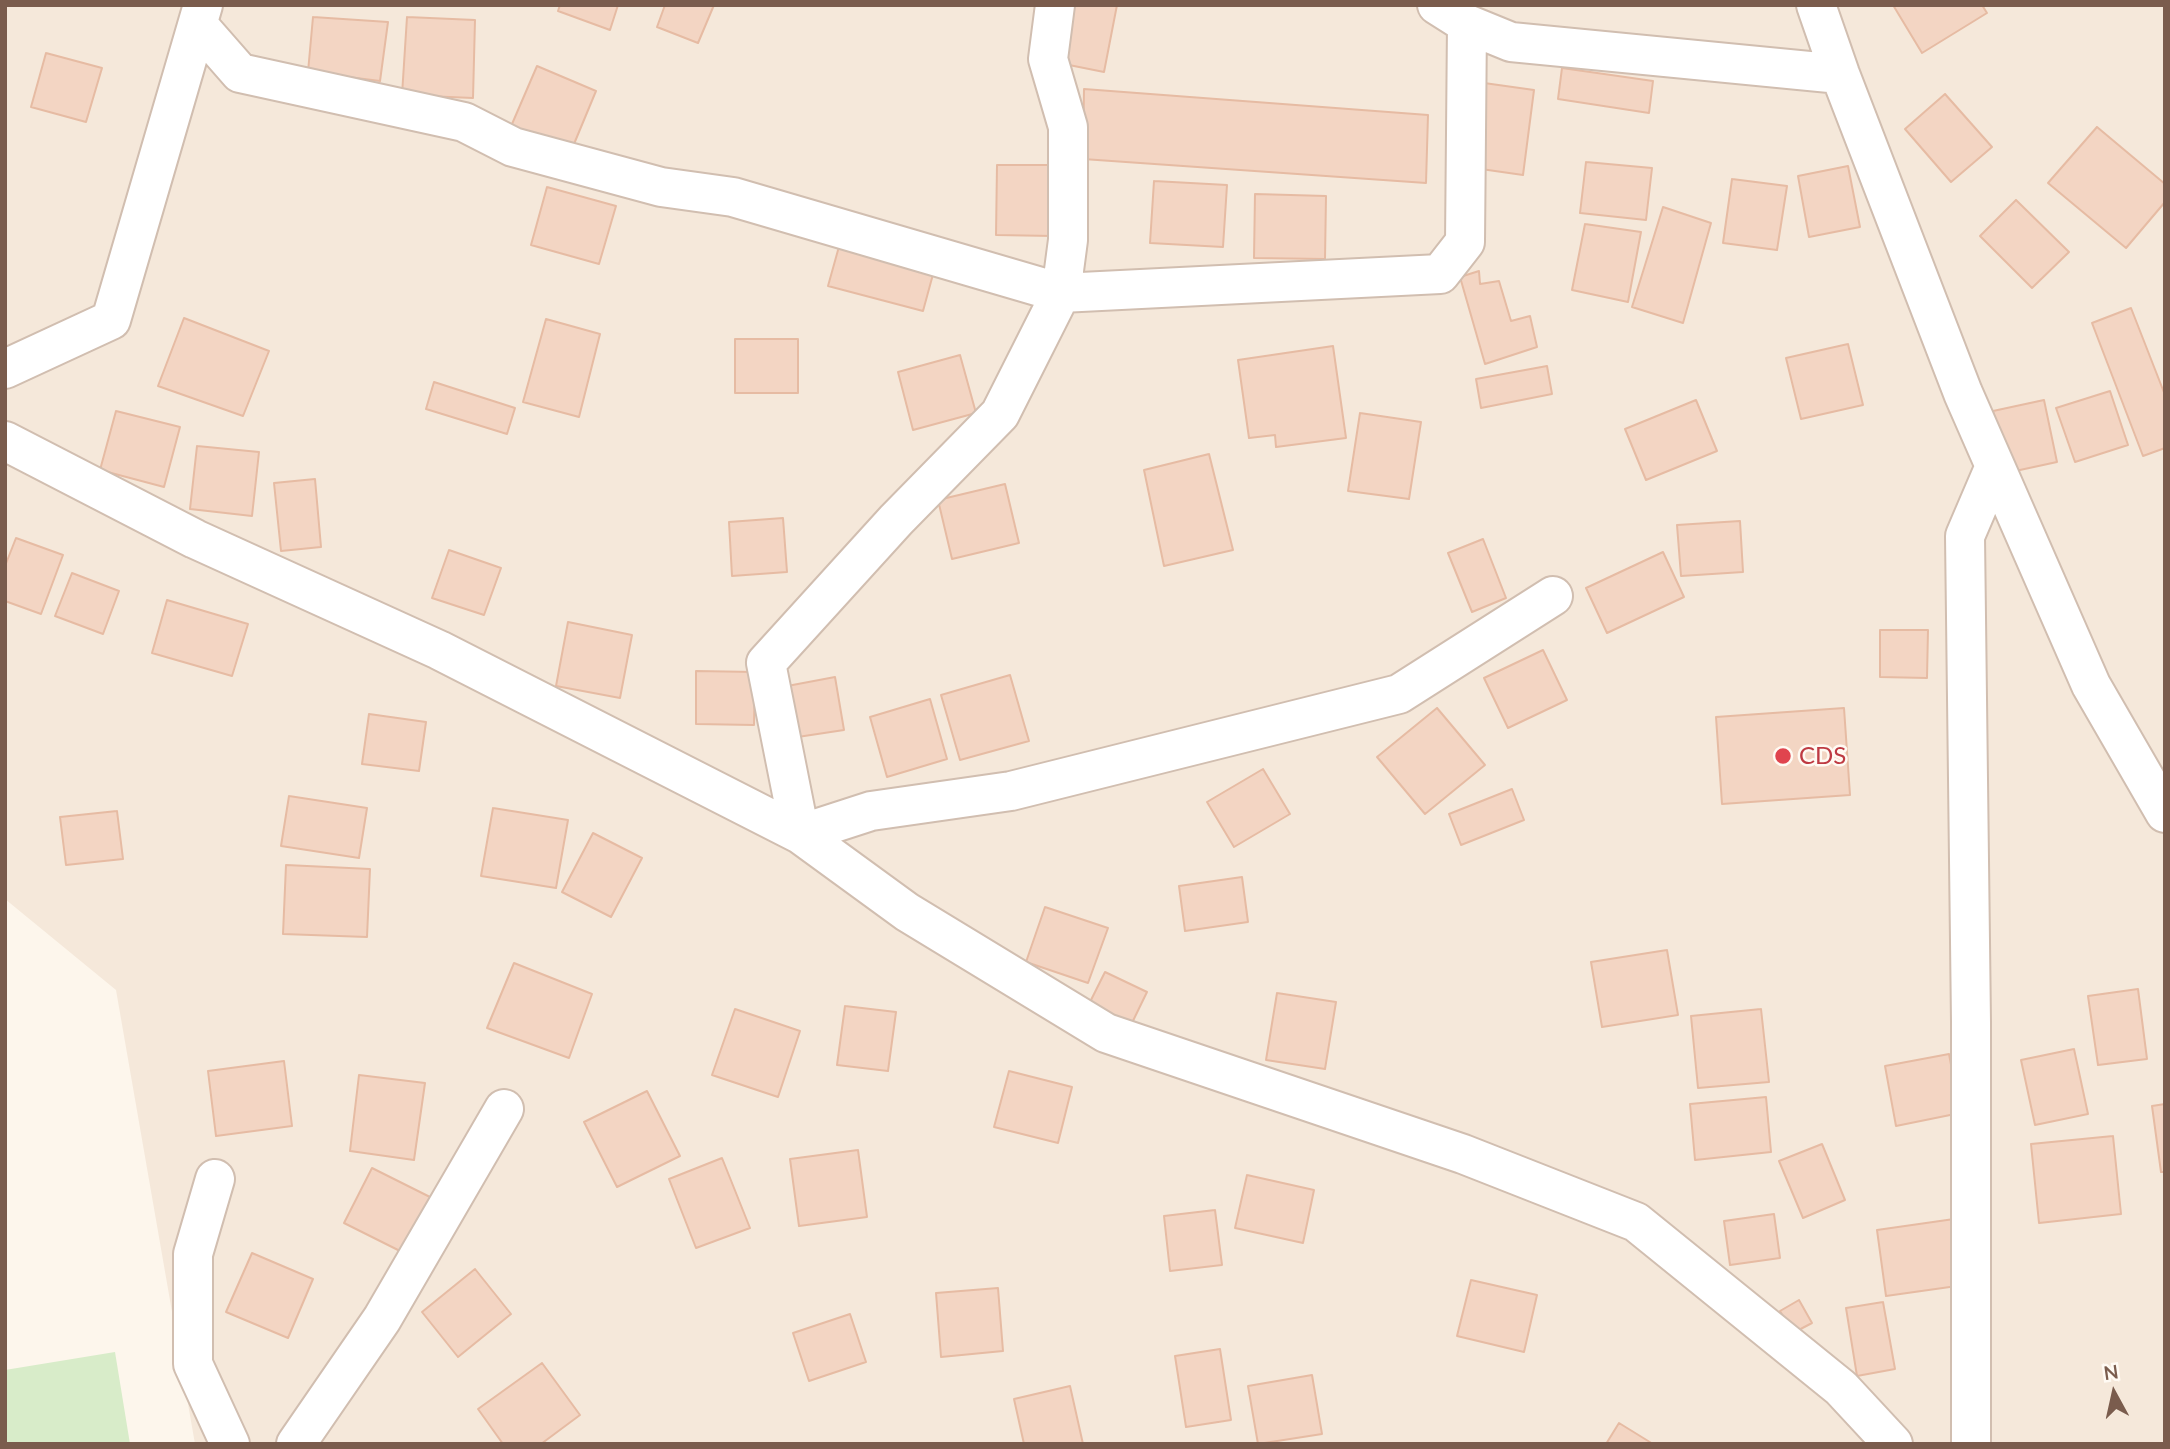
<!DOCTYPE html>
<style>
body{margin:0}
#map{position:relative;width:2170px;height:1449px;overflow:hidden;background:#fdf6ec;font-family:Lato,sans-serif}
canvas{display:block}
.frame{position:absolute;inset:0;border:7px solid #7a5c4d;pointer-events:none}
.north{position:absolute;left:2079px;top:1358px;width:70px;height:70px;-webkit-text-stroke:5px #fffaf3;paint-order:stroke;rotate:352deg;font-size:19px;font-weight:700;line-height:28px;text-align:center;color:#7a5c4d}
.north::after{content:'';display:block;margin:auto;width:24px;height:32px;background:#7a5c4d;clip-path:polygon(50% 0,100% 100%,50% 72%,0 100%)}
</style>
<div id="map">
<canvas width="2170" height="1449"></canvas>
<div class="frame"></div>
<div class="north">N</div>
</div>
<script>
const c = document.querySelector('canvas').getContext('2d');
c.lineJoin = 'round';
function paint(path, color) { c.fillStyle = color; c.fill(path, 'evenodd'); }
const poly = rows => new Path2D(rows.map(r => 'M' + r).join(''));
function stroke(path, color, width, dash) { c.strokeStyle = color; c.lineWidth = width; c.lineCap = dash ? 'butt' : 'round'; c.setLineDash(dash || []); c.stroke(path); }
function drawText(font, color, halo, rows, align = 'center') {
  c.font = font + ' Lato,sans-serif'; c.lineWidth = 5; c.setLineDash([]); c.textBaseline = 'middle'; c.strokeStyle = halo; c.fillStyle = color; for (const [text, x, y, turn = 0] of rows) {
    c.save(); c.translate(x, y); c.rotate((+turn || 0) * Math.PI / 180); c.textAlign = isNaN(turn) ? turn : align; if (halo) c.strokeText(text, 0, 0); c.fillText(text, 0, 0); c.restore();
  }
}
paint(poly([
 [5,5,2165,5,2165,1444,195,1444,116,990,5,899]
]), '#f5e8da');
paint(poly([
 [115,1352,130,1444,5,1444,5,1370]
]), '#d8ecc9');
const building = poly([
 [560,5,618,5,610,30,558,11,560,5],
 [665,5,714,5,698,43,657,27,665,5],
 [1065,5,1117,5,1104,72,1054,62,1065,5],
 [1893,5,1982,5,1987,13,1922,53,1893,5],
 [313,17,388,22,380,81,308,72,313,17],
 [407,17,475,20,473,98,402,95,407,17],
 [46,53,102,68,86,122,31,107,46,53],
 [537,66,596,91,569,156,509,131,537,66],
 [1562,68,1653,81,1649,113,1558,99,1562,68],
 [1477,82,1534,90,1523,175,1467,167,1477,82],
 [1084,89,1428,115,1426,183,1083,159,1084,89],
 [1945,94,1992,147,1951,182,1905,129,1945,94],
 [2097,127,2165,184,2165,202,2126,248,2048,183,2097,127],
 [1586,162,1652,168,1646,220,1580,213,1586,162],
 [997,165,1053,165,1053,236,996,235,997,165],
 [1848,166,1860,227,1809,237,1798,176,1848,166],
 [1732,179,1787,186,1777,250,1723,243,1732,179],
 [1154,181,1227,185,1223,247,1150,243,1154,181],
 [547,187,616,206,599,264,531,245,547,187],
 [1255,194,1326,196,1325,259,1254,258,1255,194],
 [2016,200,2069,252,2032,288,1980,236,2016,200],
 [1663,207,1711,223,1683,323,1632,307,1663,207],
 [1585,224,1641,232,1628,302,1572,290,1585,224],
 [840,243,935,267,923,311,828,286,840,243],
 [1479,271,1480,284,1499,281,1511,321,1530,316,1537,347,1485,364,1460,277,1479,271],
 [2131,308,2165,395,2165,448,2143,456,2092,323,2131,308],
 [184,318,269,351,243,416,158,386,184,318],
 [546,319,600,334,579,417,523,402,546,319],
 [735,339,798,339,798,393,735,393,735,339],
 [1848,344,1863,405,1801,419,1786,358,1848,344],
 [1333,346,1346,438,1276,447,1275,435,1249,438,1238,360,1333,346],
 [960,355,976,413,913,430,898,372,960,355],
 [1547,366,1552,394,1481,408,1476,379,1547,366],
 [434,382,515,408,507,434,426,409,434,382],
 [2110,391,2128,445,2075,462,2056,408,2110,391],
 [1696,400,1717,451,1646,480,1625,429,1696,400],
 [2044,400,2057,462,2006,473,1993,411,2044,400],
 [116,411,180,427,164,487,100,470,116,411],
 [1360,413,1421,422,1409,499,1348,491,1360,413],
 [197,446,259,452,252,516,190,509,197,446],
 [1209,454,1233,550,1164,566,1144,470,1209,454],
 [315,479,321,547,281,551,274,483,315,479],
 [1005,484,1019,543,952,559,938,500,1005,484],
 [783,518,787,572,732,576,729,522,783,518],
 [1740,521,1743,572,1681,576,1677,525,1740,521],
 [16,538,63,555,41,614,5,601,5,566,16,538],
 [1483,539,1506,598,1472,612,1448,553,1483,539],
 [449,550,501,568,484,615,432,598,449,550],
 [1663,552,1684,597,1607,633,1586,588,1663,552],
 [72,573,119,591,103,634,55,616,72,573],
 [167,600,248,624,232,676,152,653,167,600],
 [568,622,632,635,620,698,556,686,568,622],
 [1880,630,1928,630,1927,678,1880,677,1880,630],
 [1543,650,1567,700,1508,728,1484,678,1543,650],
 [696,671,755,672,754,725,696,724,696,671],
 [1010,675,1029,741,960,760,941,695,1010,675],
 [835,677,844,730,791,738,782,687,835,677],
 [930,699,947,759,887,777,870,717,930,699],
 [1437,708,1485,765,1425,814,1377,757,1437,708],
 [1844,708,1850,795,1722,804,1716,717,1844,708],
 [369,714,426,722,419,771,362,764,369,714],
 [1263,769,1290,814,1234,847,1207,802,1263,769],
 [1512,789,1524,820,1461,845,1449,814,1512,789],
 [289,796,367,808,359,858,281,846,289,796],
 [493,808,568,820,556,888,481,876,493,808],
 [117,811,123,859,66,865,60,817,117,811],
 [593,833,642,858,611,917,562,892,593,833],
 [286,865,370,869,367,937,283,934,286,865],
 [1242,877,1248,922,1185,931,1179,886,1242,877],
 [1045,907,1108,928,1088,983,1026,962,1045,907],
 [1667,950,1678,1015,1602,1027,1591,962,1667,950],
 [514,963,592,994,569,1058,487,1028,514,963],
 [1105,972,1147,992,1130,1027,1087,1008,1105,972],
 [2138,989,2147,1059,2098,1065,2088,996,2138,989],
 [1277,993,1336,1002,1325,1069,1266,1060,1277,993],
 [845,1006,896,1012,888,1071,837,1065,845,1006],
 [735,1009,800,1031,778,1097,712,1075,735,1009],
 [1761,1009,1769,1082,1698,1088,1691,1016,1761,1009],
 [2074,1049,2088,1114,2035,1125,2021,1060,2074,1049],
 [1949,1054,1960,1113,1896,1126,1885,1066,1949,1054],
 [284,1061,292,1126,216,1136,208,1071,284,1061],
 [1009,1071,1072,1087,1058,1143,994,1127,1009,1071],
 [359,1075,425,1083,414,1160,350,1151,359,1075],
 [647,1091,680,1156,617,1187,584,1122,647,1091],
 [1766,1097,1771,1152,1695,1160,1690,1104,1766,1097],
 [2165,1104,2165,1172,2161,1172,2152,1106,2165,1104],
 [2113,1136,2121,1214,2039,1223,2031,1144,2113,1136],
 [1822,1144,1845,1200,1803,1218,1779,1161,1822,1144],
 [858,1150,867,1217,799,1226,790,1159,858,1150],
 [722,1158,750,1228,696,1248,669,1179,722,1158],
 [372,1168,434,1199,406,1254,344,1223,372,1168],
 [1247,1175,1314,1190,1303,1243,1235,1228,1247,1175],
 [1215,1210,1222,1265,1170,1271,1164,1216,1215,1210],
 [1774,1214,1780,1258,1730,1265,1724,1221,1774,1214],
 [1954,1219,1964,1285,1886,1296,1877,1230,1954,1219],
 [252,1253,313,1279,288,1338,226,1312,252,1253],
 [475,1269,511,1314,458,1357,422,1312,475,1269],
 [1471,1280,1537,1295,1524,1352,1457,1336,1471,1280],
 [998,1288,1003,1351,941,1357,936,1293,998,1288],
 [1799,1300,1812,1323,1793,1333,1780,1311,1799,1300],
 [1883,1302,1895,1369,1857,1376,1846,1308,1883,1302],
 [850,1314,866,1362,809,1381,793,1333,850,1314],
 [1220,1349,1231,1420,1186,1427,1175,1356,1220,1349],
 [542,1363,580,1415,541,1444,503,1444,478,1409,542,1363],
 [1312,1375,1322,1434,1258,1444,1248,1386,1312,1375],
 [1070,1386,1083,1444,1024,1444,1014,1399,1070,1386],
 [1619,1423,1653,1444,1606,1444,1619,1423]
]);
paint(building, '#f3d5c3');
stroke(building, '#e6bba3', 2);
const minor = poly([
 [1055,5,1048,59,1068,127,1068,240,1061,293,1000,414,896,520,766,663,800,834,871,811,1011,791,1399,694,1553,596],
 [1437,5,1467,24,1511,42,1840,74],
 [1816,5,1840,74,1963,393,2091,685,2165,813],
 [198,25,240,73,464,122,513,147,661,187,733,197,1061,293,1440,274,1465,242,1467,24],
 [5,369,111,320,203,5],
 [5,441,195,539,439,650,800,834,907,912,1106,1033,1463,1154,1636,1222,1841,1388,1893,1444],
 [215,1179,193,1254,193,1364,230,1444],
 [296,1444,382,1319,504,1109],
 [1971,1444,1971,1022,1965,536,1995,466]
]);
stroke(minor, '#d1beb0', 42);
stroke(minor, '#fff', 38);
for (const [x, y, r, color] of [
 [1783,756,9,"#e0444e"]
]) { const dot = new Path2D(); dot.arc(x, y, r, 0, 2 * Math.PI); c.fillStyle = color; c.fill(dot); stroke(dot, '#fffaf3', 2.5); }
drawText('24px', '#be3a42', '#fffaf3', [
 ["CDS",1799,756]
], 'left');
</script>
